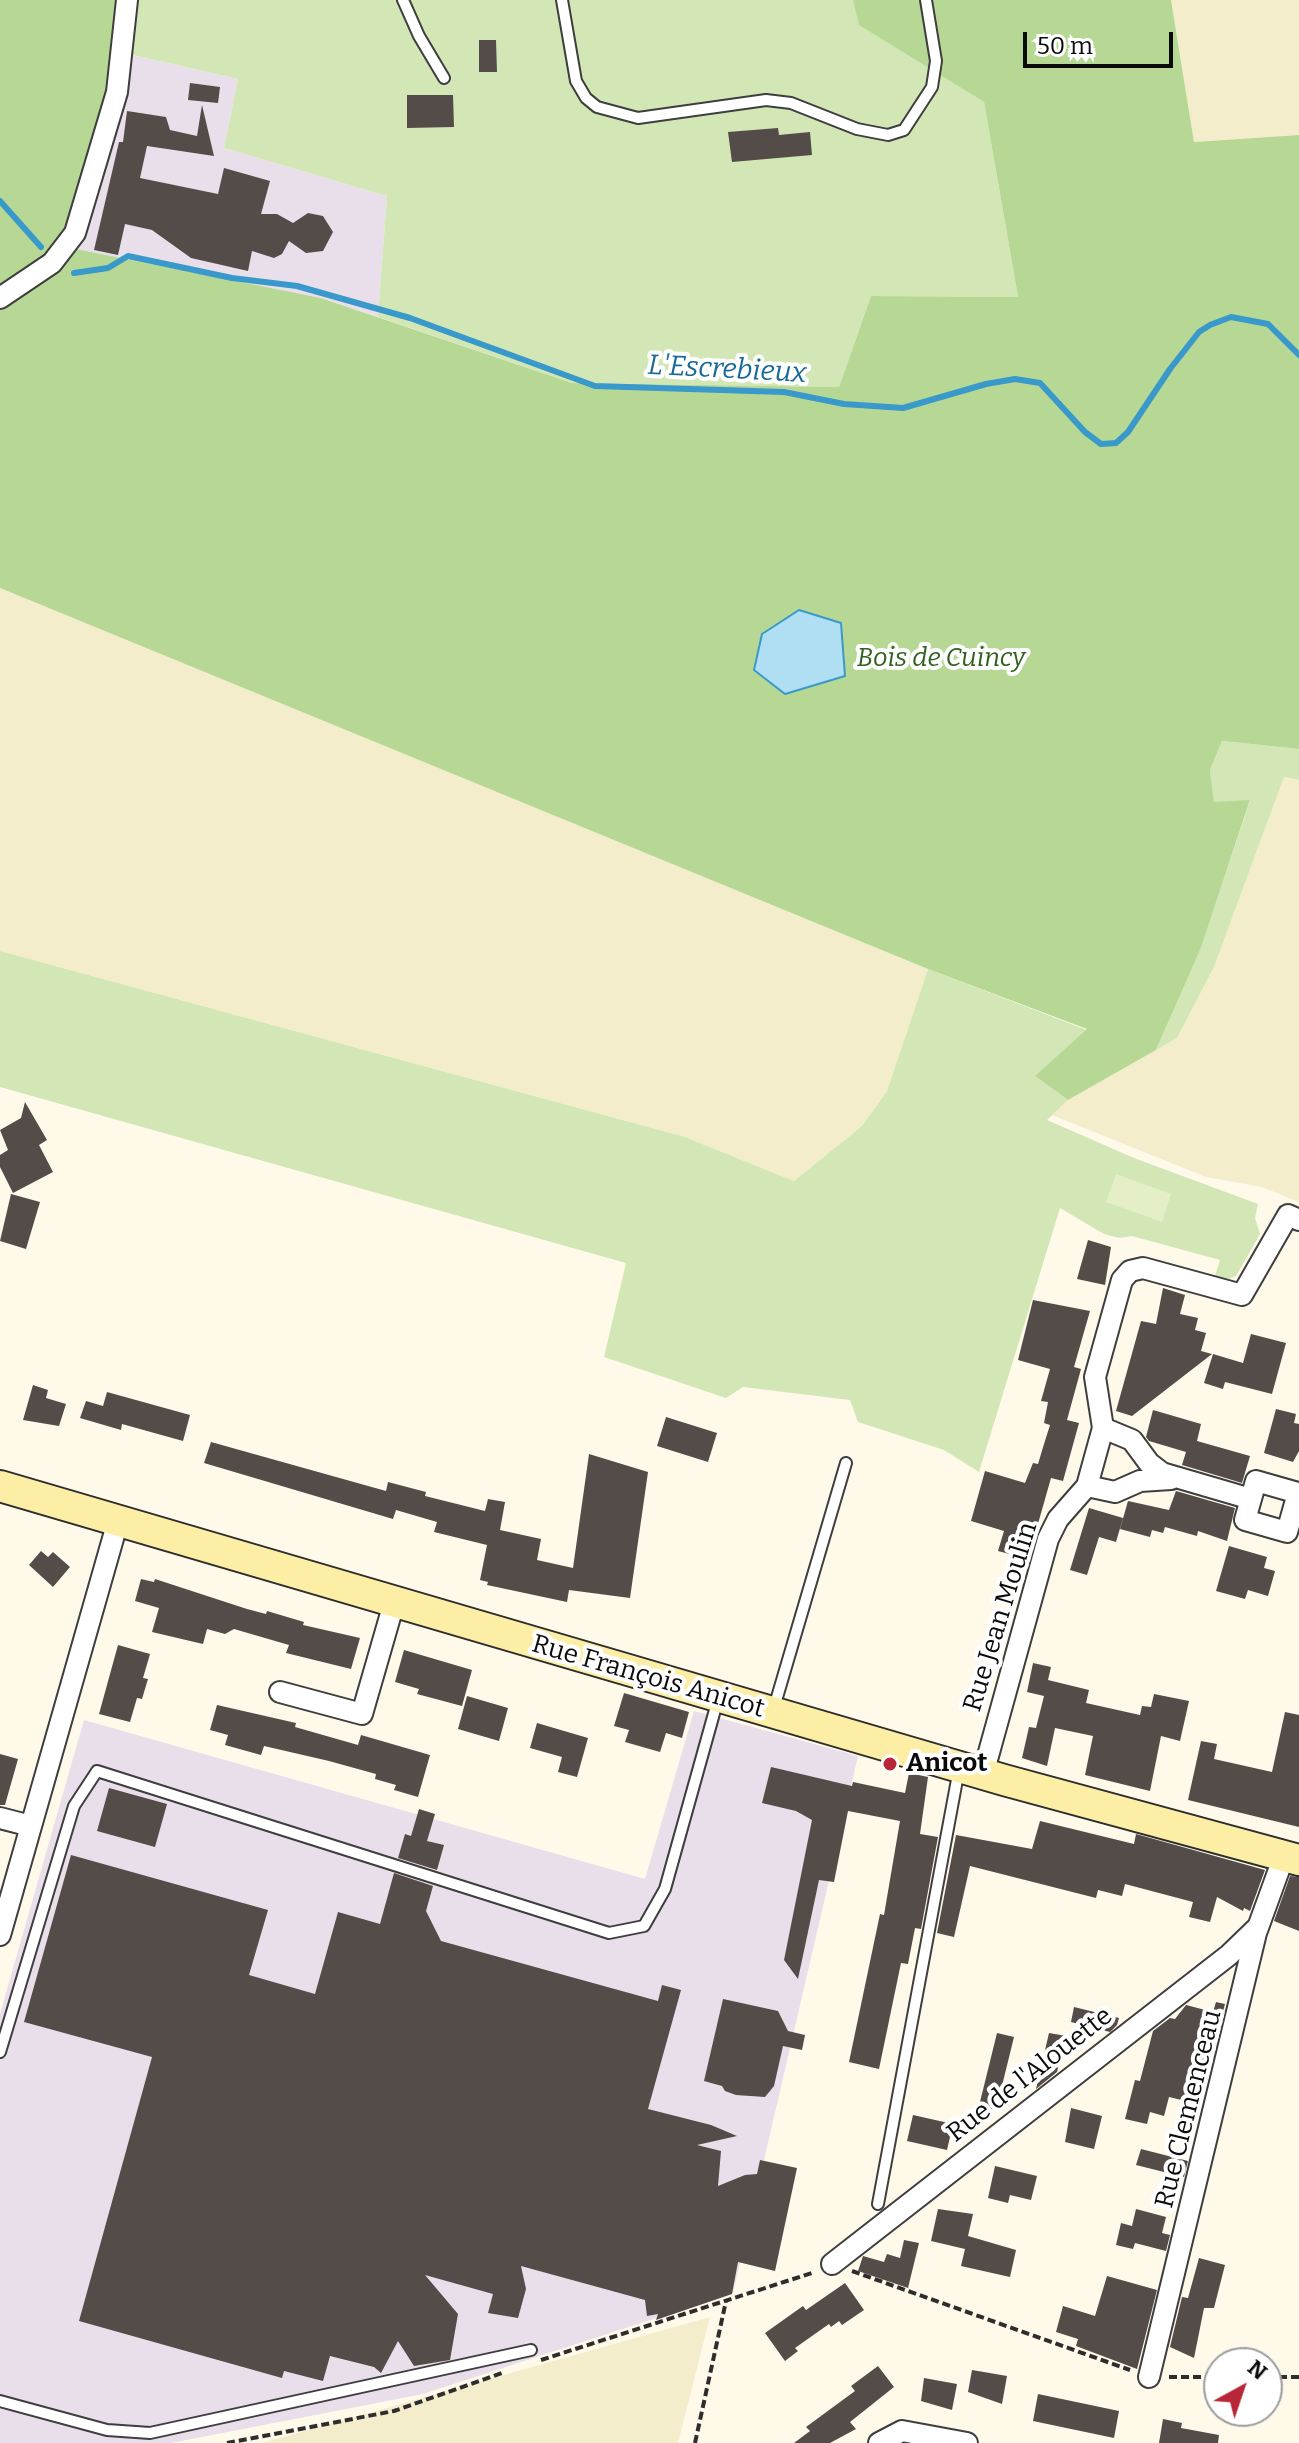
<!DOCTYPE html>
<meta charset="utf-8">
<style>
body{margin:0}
#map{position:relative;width:1299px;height:2443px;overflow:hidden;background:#fff9ea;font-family:Bitter,serif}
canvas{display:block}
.north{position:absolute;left:1203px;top:2347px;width:80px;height:80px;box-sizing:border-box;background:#fff;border:2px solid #9d9d9d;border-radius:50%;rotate:40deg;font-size:22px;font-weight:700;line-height:32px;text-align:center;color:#0b0b0b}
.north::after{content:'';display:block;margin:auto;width:28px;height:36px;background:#b72737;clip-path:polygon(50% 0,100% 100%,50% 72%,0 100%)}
.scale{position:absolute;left:1023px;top:32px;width:150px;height:36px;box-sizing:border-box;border:4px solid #0b0b0b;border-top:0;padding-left:10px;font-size:24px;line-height:28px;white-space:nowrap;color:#0b0b0b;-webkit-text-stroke:6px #fff;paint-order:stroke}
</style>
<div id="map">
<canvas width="1299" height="2443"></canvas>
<div class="north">N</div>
<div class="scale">50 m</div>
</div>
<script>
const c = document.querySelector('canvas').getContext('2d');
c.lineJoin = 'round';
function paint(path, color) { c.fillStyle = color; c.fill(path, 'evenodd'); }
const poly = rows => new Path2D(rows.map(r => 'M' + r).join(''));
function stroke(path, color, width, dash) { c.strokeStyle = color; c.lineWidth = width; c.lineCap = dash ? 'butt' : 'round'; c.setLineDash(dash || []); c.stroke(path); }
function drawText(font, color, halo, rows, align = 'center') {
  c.font = font + ' Bitter,serif'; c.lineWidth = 8; c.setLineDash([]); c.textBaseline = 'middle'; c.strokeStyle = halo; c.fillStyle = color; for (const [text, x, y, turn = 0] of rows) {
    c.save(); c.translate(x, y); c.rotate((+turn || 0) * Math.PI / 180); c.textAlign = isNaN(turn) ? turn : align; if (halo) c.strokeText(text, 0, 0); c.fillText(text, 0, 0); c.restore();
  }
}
paint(poly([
 [111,50,238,79,224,148,387,196,378,317,321,298,60,246,105,105],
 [694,1711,858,1756,733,2293,423,2394,171,2443,0,2443,0,2014,84,1720,645,1879]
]), '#e8dfea');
paint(poly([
 [1171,0,1299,0,1299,135,1194,142],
 [0,588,928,969,887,1091,862,1126,794,1181,685,1137,0,951],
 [1284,777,1299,780,1299,1202,1262,1187,1206,1177,1052,1115,1068,1100,1177,1038,1214,967],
 [710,2317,678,2443,262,2443]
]), '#f3edcb');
paint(poly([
 [117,0,853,0,860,25,984,102,1018,297,871,296,839,387,572,383,378,317,387,196,224,148,238,79,111,50],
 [1222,741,1299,749,1299,780,1284,777,1214,967,1177,1038,1156,1050,1201,948,1250,801,1214,803,1210,770],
 [0,951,685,1137,794,1181,862,1126,887,1091,928,969,1087,1030,1035,1076,1068,1100,1047,1120,1134,1158,1258,1204,1255,1218,1260,1234,1236,1276,1228,1279,1215,1276,1220,1260,1132,1236,1119,1238,1104,1234,1060,1208,979,1472,944,1450,858,1422,850,1400,743,1387,726,1398,604,1357,626,1263,0,1087]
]), '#d2e7b5');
paint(poly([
 [0,0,117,0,105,105,61,246,321,298,572,383,839,387,871,296,1018,297,984,102,859,25,853,0,1171,0,1194,142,1299,135,1299,749,1222,741,1210,770,1214,802,1250,800,1201,948,1156,1050,1068,1100,1035,1076,1087,1029,928,969,0,588]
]), '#b7d895');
paint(poly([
 [1116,1174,1171,1194,1162,1222,1106,1202]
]), '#e4efc7');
const water = poly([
 [799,610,841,623,845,676,785,694,754,670,762,634,799,610]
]);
paint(water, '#b0dff4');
stroke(water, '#3999ca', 2);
stroke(poly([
 [0,201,41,247],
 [74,273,108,268,128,256,232,278,297,286,410,318,595,386,784,392,844,404,903,408,986,384,1015,379,1040,383,1085,432,1101,444,1116,443,1128,432,1170,369,1199,332,1210,325,1231,317,1268,324,1299,355]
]), '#3999ca', 6);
paint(poly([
 [479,40,496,40,497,72,479,72],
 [190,83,220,87,218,103,188,100],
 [407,95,453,95,454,127,407,128],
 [202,105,214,156,147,146,140,178,218,194,224,168,270,181,261,214,277,214,293,223,308,213,323,216,333,232,323,251,306,253,289,241,282,254,274,258,252,251,248,271,191,258,152,230,125,224,118,255,94,250,119,142,123,142,127,111,166,117,170,130,197,136],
 [778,128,779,135,810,132,812,155,732,162,728,132],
 [25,1102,47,1140,39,1145,53,1172,13,1193,0,1167,0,1155,8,1150,0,1130,21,1118],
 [11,1194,40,1202,26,1249,0,1241],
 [1088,1240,1111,1247,1105,1285,1077,1279],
 [1163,1288,1185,1295,1180,1314,1198,1318,1195,1330,1206,1333,1201,1351,1212,1354,1132,1416,1116,1411,1141,1321,1156,1324],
 [1033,1300,1090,1311,1074,1367,1081,1369,1067,1420,1079,1423,1063,1481,1051,1478,1028,1559,998,1551,1004,1531,971,1521,985,1471,1025,1483,1033,1463,1038,1464,1044,1444,1050,1425,1044,1423,1048,1402,1041,1401,1050,1369,1018,1360],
 [1251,1334,1286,1343,1272,1394,1225,1382,1223,1389,1204,1383,1213,1354,1243,1363],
 [33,1385,48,1390,46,1398,66,1404,59,1426,23,1420],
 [107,1392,190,1415,183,1441,122,1424,121,1430,80,1418,86,1401,103,1406],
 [1276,1409,1296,1414,1294,1423,1299,1424,1299,1451,1293,1462,1264,1453],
 [1153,1410,1201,1424,1197,1441,1250,1456,1242,1483,1182,1465,1186,1452,1149,1441,1146,1437],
 [666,1417,717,1433,708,1462,657,1446],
 [211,1442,386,1491,388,1482,426,1492,425,1496,485,1511,488,1499,505,1502,500,1530,541,1539,537,1560,573,1568,589,1454,648,1472,630,1598,569,1590,567,1602,487,1585,488,1582,480,1580,487,1545,434,1532,437,1522,396,1510,393,1519,204,1463],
 [1176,1491,1235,1508,1227,1541,1198,1531,1197,1536,1165,1527,1163,1533,1152,1530,1150,1537,1120,1529,1128,1501,1169,1510],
 [1089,1508,1123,1518,1116,1542,1099,1537,1087,1575,1070,1570],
 [1229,1546,1267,1557,1264,1568,1275,1571,1268,1596,1248,1590,1245,1599,1216,1591],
 [41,1551,48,1557,53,1552,70,1567,53,1587,29,1565],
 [141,1579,154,1582,155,1579,247,1609,266,1614,267,1611,304,1622,303,1625,360,1638,351,1669,286,1653,289,1645,234,1629,225,1634,207,1629,203,1644,152,1632,159,1608,135,1601],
 [118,1645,150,1654,143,1678,148,1679,142,1699,137,1698,130,1722,99,1714],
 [404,1650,472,1670,462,1706,417,1694,419,1689,395,1682],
 [1033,1663,1051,1667,1048,1680,1089,1690,1086,1703,1140,1715,1142,1706,1151,1707,1154,1694,1189,1701,1180,1741,1161,1736,1150,1791,1085,1775,1093,1736,1055,1728,1047,1766,1022,1758,1029,1727,1036,1728,1044,1696,1027,1692],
 [624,1693,689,1712,682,1738,666,1733,660,1752,625,1742,629,1730,614,1726],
 [467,1696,508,1708,499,1741,458,1729],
 [217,1705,296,1723,295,1727,358,1745,361,1735,430,1755,418,1797,394,1790,396,1785,375,1779,376,1774,329,1761,264,1746,261,1755,225,1745,228,1735,210,1730],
 [1285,1712,1299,1715,1299,1827,1188,1800,1201,1741,1217,1744,1214,1759,1272,1772],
 [537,1723,588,1738,577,1777,558,1772,562,1757,530,1748],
 [0,1754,18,1759,5,1805,0,1805],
 [771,1767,852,1786,853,1782,905,1793,909,1773,928,1777,920,1834,938,1837,921,1929,915,1928,908,1964,901,1963,879,2069,849,2062,880,1914,884,1915,900,1821,848,1811,834,1882,819,1880,798,1979,784,1960,812,1820,796,1811,762,1803],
 [109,1788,167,1804,155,1847,97,1831],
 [419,1809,435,1814,427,1841,444,1845,437,1870,398,1858,405,1834,411,1836],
 [1040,1821,1134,1844,1136,1834,1265,1870,1250,1911,1244,1908,1243,1911,1217,1897,1210,1922,1189,1917,1193,1902,1125,1884,1122,1896,1098,1890,1096,1898,970,1866,954,1937,937,1933,956,1835,1032,1849],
 [71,1855,268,1910,249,1975,315,1994,338,1912,380,1924,394,1873,433,1886,426,1911,441,1941,658,2001,662,1985,681,1990,648,2109,711,2125,737,2136,697,2145,721,2151,718,2186,745,2175,757,2174,760,2160,797,2168,775,2271,738,2262,732,2294,656,2320,658,2314,647,2316,645,2300,521,2266,526,2289,518,2318,488,2313,493,2294,425,2275,458,2314,450,2360,414,2366,398,2341,381,2373,374,2367,330,2356,323,2381,284,2371,282,2378,79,2321,152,2057,24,2022],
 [1290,1876,1299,1877,1299,1931,1274,1921],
 [723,1999,778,2011,788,2031,805,2035,802,2050,783,2046,774,2086,765,2097,736,2095,725,2091,722,2086,704,2081],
 [1216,2002,1225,2004,1198,2104,1169,2097,1164,2116,1150,2112,1147,2124,1125,2119,1135,2080,1140,2081,1153,2031,1170,2018,1175,2019,1186,2005,1213,2012],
 [1074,2007,1119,2018,1117,2025,1110,2032,1071,2022],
 [997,2033,1014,2037,996,2110,979,2106],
 [1049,2033,1066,2036,1057,2072,1036,2089],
 [1071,2108,1102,2116,1094,2149,1065,2142],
 [913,2115,953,2124,947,2150,907,2141],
 [1141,2149,1188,2161,1184,2177,1136,2165],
 [995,2166,1037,2176,1031,2200,1010,2195,1008,2203,988,2198],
 [938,2209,973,2214,968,2236,1016,2250,1010,2277,961,2266,965,2249,931,2241],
 [1136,2209,1166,2217,1162,2233,1170,2235,1166,2251,1135,2243,1133,2249,1116,2245,1121,2223,1132,2226],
 [904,2240,919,2243,908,2288,858,2271,863,2256,884,2262,887,2254,900,2258],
 [1199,2258,1225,2265,1214,2308,1204,2308,1194,2358,1170,2347,1182,2297,1188,2298],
 [1107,2276,1157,2290,1137,2369,1076,2346,1078,2339,1056,2332,1063,2306,1095,2316],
 [845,2283,864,2310,842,2325,839,2321,831,2327,829,2324,795,2348,798,2351,785,2361,765,2333,803,2306,806,2310],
 [878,2366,894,2387,850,2422,856,2429,830,2443,794,2443,810,2431,806,2427,855,2391,851,2386],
 [972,2370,1007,2376,1002,2404,968,2392],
 [924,2378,957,2384,952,2410,921,2401],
 [1038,2394,1119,2411,1114,2438,1033,2421],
 [1163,2419,1182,2423,1181,2428,1219,2435,1218,2443,1159,2443]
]), '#544c48');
const lane = poly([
 [403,0,419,36,444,78],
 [562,0,576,81,586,98,597,107,638,118,766,100,791,103,857,129,888,135,904,130,932,87,936,61,926,0],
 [773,1711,846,1463],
 [0,2052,74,1806,97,1771,609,1933,644,1926,665,1889,718,1699],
 [878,2204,959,1769],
 [0,2401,107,2430,150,2433,531,2350]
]);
const street = poly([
 [0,298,52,263,75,233,117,92,127,0],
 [1103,1428,1132,1440,1149,1463,1162,1473,1251,1499],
 [1256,1481,1298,1493,1287,1532,1245,1520,1256,1481],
 [1087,1486,1115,1492,1140,1481,1171,1479],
 [280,1692,362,1714,394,1603],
 [983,1774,1048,1539,1058,1519,1087,1486,1103,1428,1095,1377,1122,1280,1130,1271,1143,1268,1242,1295,1288,1215,1299,1220],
 [0,1818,31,1826],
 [0,1935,118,1521],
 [832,2264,1229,1955,1258,1927],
 [1149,2377,1256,1933,1284,1856],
 [879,2443,902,2431,967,2443]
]);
const secondary = poly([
 [0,1486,1004,1780,1299,1860]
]);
stroke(lane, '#3e3e3e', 14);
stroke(street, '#3e3e3e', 24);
stroke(secondary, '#2d2d2d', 34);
stroke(poly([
 [852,2271,1130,2370],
 [541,2360,815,2272],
 [1169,2377,1219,2377],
 [1267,2377,1299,2377],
 [227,2443,394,2411,502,2373],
 [695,2443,726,2301]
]), '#2d2d2d', 4, [8, 4]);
stroke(lane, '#fff', 10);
stroke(street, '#fff', 20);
stroke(secondary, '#fdeea6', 30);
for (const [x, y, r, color] of [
 [890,1764,8,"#b72737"]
]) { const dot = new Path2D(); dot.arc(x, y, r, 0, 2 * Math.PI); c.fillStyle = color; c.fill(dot); stroke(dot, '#fff', 3); }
drawText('italic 26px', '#30611e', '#fff', [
 ["Bois de Cuincy",941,659]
]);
drawText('26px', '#0b0b0b', '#fff', [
 ["Rue Jean Moulin",1001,1617,-73],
 ["Rue François Anicot",648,1677,16],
 ["Rue de l'Alouette",1030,2075,-38],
 ["Rue Clemenceau",1189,2109,-76]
]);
drawText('bold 26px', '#0b0b0b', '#fff', [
 ["Anicot",906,1764]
], 'left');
drawText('italic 28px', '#186999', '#fff', [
 ["L'Escrebieux",727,370,3]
]);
</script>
